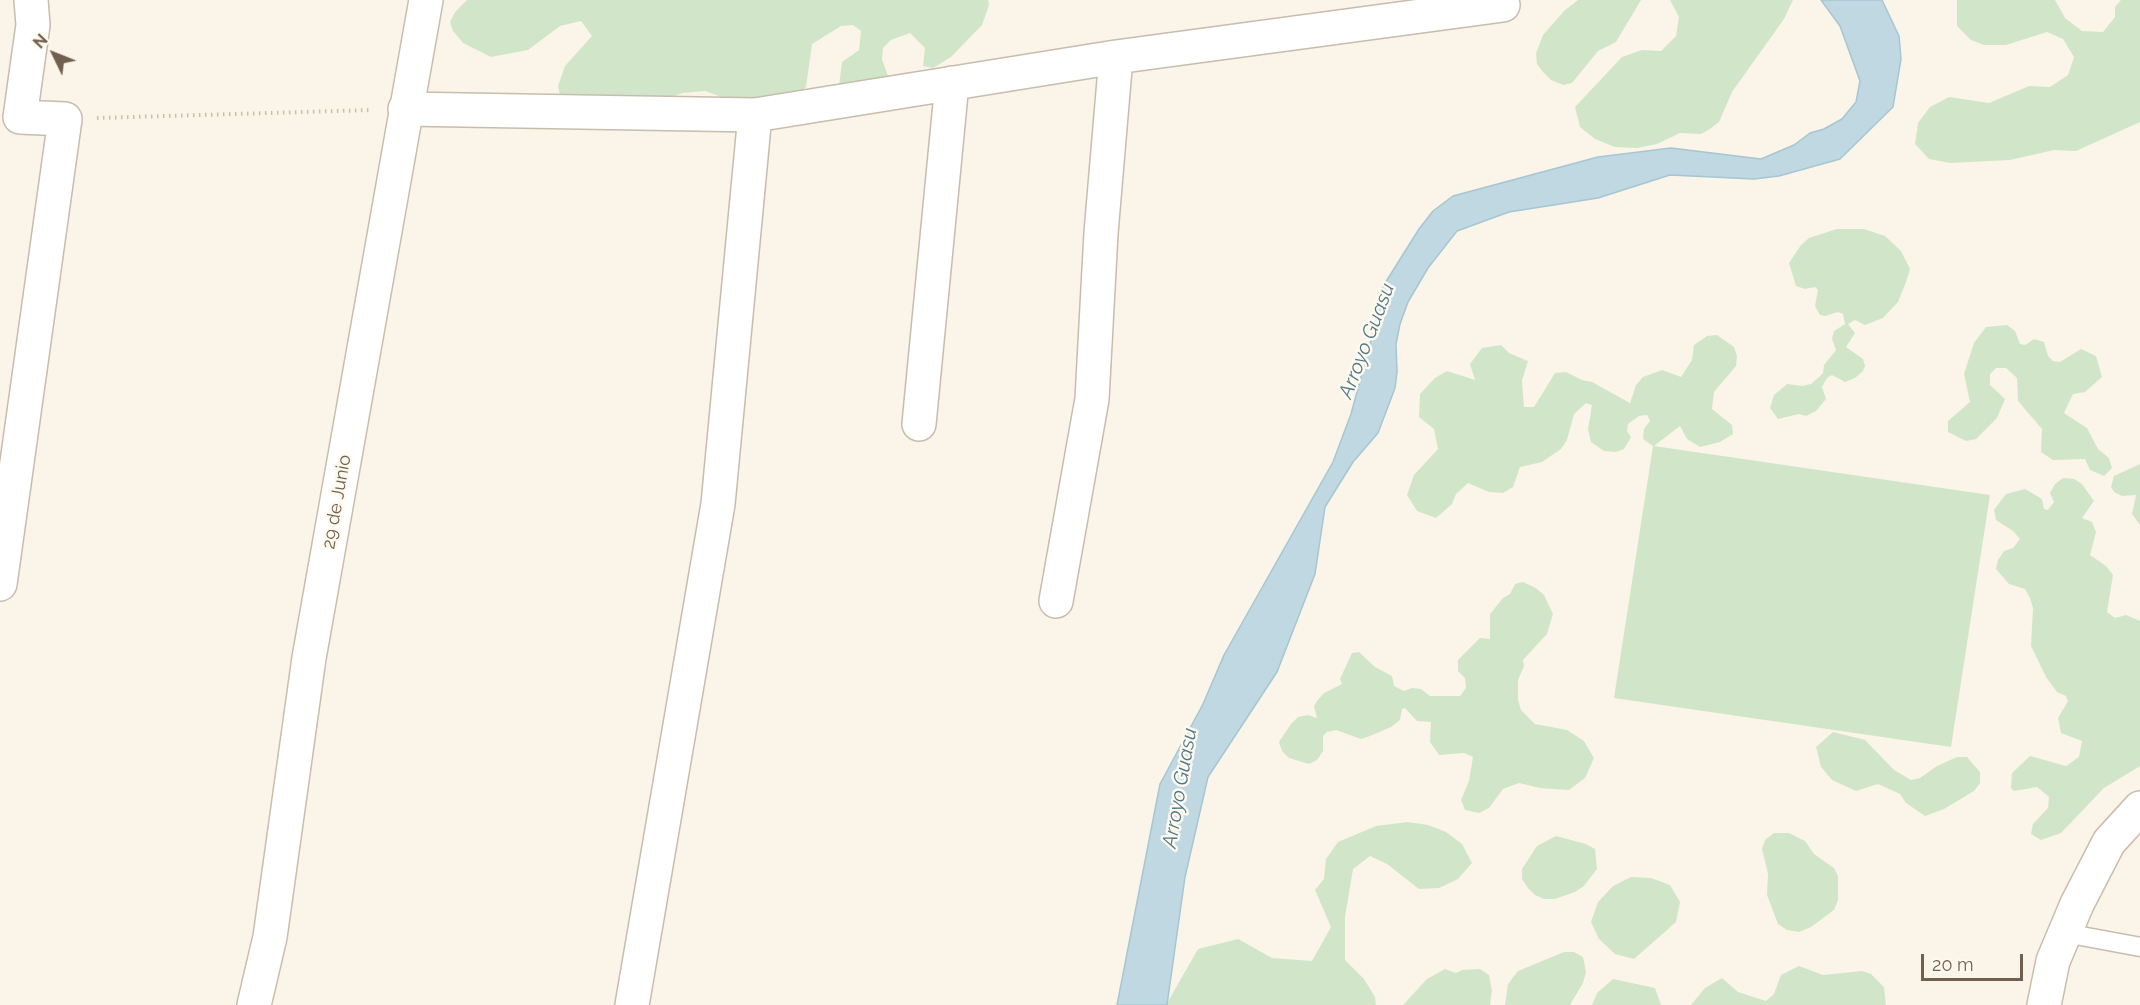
<!DOCTYPE html>
<style>
body{margin:0}
#map{position:relative;width:2140px;height:1005px;overflow:hidden;background:#faf5e8;font-family:Raleway,sans-serif}
canvas{display:block}
.north{position:absolute;left:24px;top:24px;width:60px;height:60px;-webkit-text-stroke:4px #fdf9ee;paint-order:stroke;rotate:313deg;font-size:16px;font-weight:700;line-height:24px;text-align:center;color:#715f4f}
.north::after{content:'';display:block;margin:auto;width:21px;height:27px;background:#715f4f;clip-path:polygon(50% 0,100% 100%,50% 72%,0 100%)}
.scale{position:absolute;left:1921px;top:954px;width:102px;height:27px;box-sizing:border-box;border:3px solid #715f4f;border-top:0;padding-left:8px;font-size:18px;line-height:21px;white-space:nowrap;color:#715f4f;-webkit-text-stroke:4px #fdf9ee;paint-order:stroke}
</style>
<div id="map">
<canvas width="2140" height="1005"></canvas>
<div class="north">N</div>
<div class="scale">20 m</div>
</div>
<script>
const c = document.querySelector('canvas').getContext('2d');
c.lineJoin = 'round';
function paint(path, color) { c.fillStyle = color; c.fill(path, 'evenodd'); }
const poly = rows => new Path2D(rows.map(r => 'M' + r).join(''));
function stroke(path, color, width, dash) { c.strokeStyle = color; c.lineWidth = width; c.lineCap = dash ? 'butt' : 'round'; c.setLineDash(dash || []); c.stroke(path); }
function drawText(font, color, halo, rows, align = 'center') {
  c.font = font + ' Raleway,sans-serif'; c.lineWidth = 5; c.setLineDash([]); c.textBaseline = 'middle'; c.strokeStyle = halo; c.fillStyle = color; for (const [text, x, y, turn = 0] of rows) {
    c.save(); c.translate(x, y); c.rotate((+turn || 0) * Math.PI / 180); c.textAlign = isNaN(turn) ? turn : align; if (halo) c.strokeText(text, 0, 0); c.fillText(text, 0, 0); c.restore();
  }
}
paint(poly([
 [467,0,988,0,989,5,982,25,951,57,933,68,923,66,925,48,910,33,891,40,883,48,882,59,889,79,839,87,842,62,859,50,861,31,853,25,841,26,812,44,806,87,786,104,763,112,705,91,683,93,662,100,616,125,595,129,576,122,562,106,558,86,565,66,592,36,581,21,560,26,528,50,491,57,463,43,453,31,450,22,455,12],
 [1578,0,1641,0,1616,42,1598,51,1572,83,1563,85,1551,80,1543,72,1537,64,1536,53,1543,35,1565,10],
 [1670,0,1793,0,1784,19,1732,92,1719,122,1710,129,1701,134,1680,133,1657,144,1637,148,1615,147,1595,139,1580,127,1575,107,1622,57,1642,50,1661,51,1676,36,1679,17],
 [1957,0,2055,0,2065,18,2082,31,2103,32,2115,17,2115,7,2121,0,2140,0,2140,122,2076,151,2054,150,2010,160,1950,163,1929,159,1915,144,1918,123,1930,107,1949,97,1989,103,2029,86,2050,87,2068,75,2074,57,2063,39,2047,32,2006,45,1984,45,1971,40,1957,26],
 [1837,229,1864,229,1885,236,1901,251,1910,269,1906,282,1898,302,1883,318,1865,325,1855,320,1848,324,1855,333,1846,347,1863,359,1865,366,1863,371,1855,378,1845,382,1832,375,1827,378,1822,387,1826,399,1816,411,1806,416,1799,414,1778,419,1770,408,1774,395,1787,384,1802,386,1811,384,1819,377,1823,373,1824,365,1836,350,1832,339,1834,331,1845,324,1843,314,1838,312,1825,316,1820,315,1815,306,1818,290,1815,287,1805,289,1796,286,1789,263,1801,245,1809,238],
 [2007,325,2015,331,2020,344,2025,345,2034,339,2044,342,2048,356,2053,361,2060,362,2081,349,2096,356,2102,377,2085,392,2073,394,2064,413,2087,428,2098,449,2109,458,2112,468,2104,476,2090,470,2085,459,2053,460,2041,452,2042,429,2018,401,2017,378,2006,368,1996,368,1990,374,1990,385,2005,399,1997,418,1976,439,1966,441,1948,432,1948,421,1970,402,1964,374,1974,343,1986,327],
 [1717,335,1734,347,1737,356,1736,366,1714,392,1712,409,1732,425,1733,434,1720,442,1700,447,1687,439,1680,426,1654,446,1990,495,1951,747,1614,698,1653,446,1643,439,1644,429,1650,421,1647,415,1639,416,1628,424,1627,431,1631,437,1624,449,1616,452,1604,451,1591,442,1588,429,1592,405,1586,403,1574,414,1567,440,1561,449,1542,462,1520,467,1513,487,1503,493,1489,492,1468,483,1456,494,1452,504,1436,518,1417,511,1407,495,1414,475,1438,449,1434,429,1419,417,1420,394,1435,378,1447,371,1475,380,1470,364,1482,348,1501,345,1509,353,1528,361,1522,381,1524,407,1534,407,1555,373,1566,372,1582,380,1592,382,1630,403,1636,385,1643,377,1662,370,1681,377,1692,360,1694,345,1707,336],
 [2140,464,2140,525,2132,514,2136,495,2122,496,2114,492,2111,487,2114,476],
 [2063,478,2074,479,2082,484,2094,501,2082,518,2092,522,2096,532,2090,555,2106,566,2113,575,2107,612,2115,618,2126,615,2140,621,2140,766,2104,788,2061,833,2041,840,2031,834,2033,824,2048,808,2049,797,2037,787,2014,791,2011,788,2012,773,2030,756,2066,766,2079,757,2082,741,2061,733,2058,718,2068,701,2066,696,2057,692,2046,677,2031,646,2033,608,2030,598,2025,589,2009,584,1996,569,1998,560,2004,551,2013,548,2020,539,2013,531,1996,520,1994,510,2006,494,2025,489,2042,499,2044,509,2048,510,2054,502,2050,493,2055,484],
 [1523,582,1536,588,1544,595,1553,614,1547,634,1523,660,1524,666,1518,680,1518,700,1521,710,1535,724,1567,730,1584,741,1594,758,1585,778,1569,790,1540,788,1519,783,1503,789,1489,808,1479,813,1465,810,1461,800,1469,781,1473,757,1464,753,1439,755,1430,742,1431,722,1417,721,1405,708,1402,709,1400,720,1391,727,1370,736,1361,739,1336,730,1327,732,1323,736,1323,751,1317,760,1309,764,1289,758,1282,751,1279,742,1291,724,1298,717,1308,715,1317,718,1314,706,1317,701,1324,693,1342,684,1340,679,1352,653,1359,652,1375,667,1392,676,1394,686,1404,691,1412,688,1421,689,1430,696,1460,696,1466,688,1465,678,1458,671,1458,660,1480,638,1490,639,1490,614,1503,598,1510,594,1515,584],
 [1833,732,1865,740,1894,770,1911,780,1920,778,1937,766,1957,757,1967,757,1980,772,1980,783,1974,791,1944,809,1925,816,1906,803,1900,794,1878,784,1856,791,1832,780,1821,767,1816,747],
 [1408,822,1428,825,1446,832,1462,844,1472,863,1458,879,1439,888,1419,889,1387,864,1370,856,1353,869,1345,917,1345,960,1364,979,1375,997,1376,1005,1166,1005,1198,949,1238,939,1272,958,1312,961,1331,927,1315,890,1324,879,1326,859,1338,842,1376,826],
 [1774,833,1789,833,1805,841,1814,854,1834,868,1838,876,1838,900,1834,910,1811,927,1799,932,1787,930,1778,924,1767,895,1768,874,1762,849,1765,840],
 [1556,836,1586,844,1595,849,1597,869,1584,886,1575,892,1555,899,1544,899,1535,895,1528,888,1522,879,1522,869,1537,846],
 [1631,877,1651,878,1670,885,1680,902,1676,922,1634,959,1615,954,1599,939,1591,922,1598,902,1613,886],
 [1564,952,1574,952,1583,957,1586,972,1583,983,1570,1005,1505,1005,1508,984,1518,971],
 [1799,966,1823,975,1862,971,1871,974,1884,987,1886,1005,1691,1005,1705,988,1722,978,1738,992,1766,1001,1774,994,1781,975],
 [1445,969,1456,973,1462,970,1480,969,1489,975,1492,990,1490,1005,1403,1005,1427,979],
 [1613,979,1655,988,1661,1005,1592,1005,1597,993]
]), '#d1e6c8');
const water = poly([
 [1821,0,1882,0,1899,36,1901,59,1893,107,1840,159,1779,176,1754,179,1670,175,1598,198,1509,212,1457,231,1428,268,1408,302,1400,324,1396,344,1397,372,1395,388,1378,433,1353,462,1325,507,1315,574,1277,672,1208,777,1185,877,1167,1005,1117,1005,1160,784,1203,704,1224,655,1333,462,1351,414,1376,321,1382,288,1419,229,1433,211,1453,196,1598,157,1671,148,1761,159,1794,145,1810,133,1824,129,1842,119,1856,102,1860,81,1840,26,1821,0]
]);
paint(water, '#bfd8e2');
stroke(water, '#a6c6d2', 1.5);
const lane = poly([
 [2065,933,2140,947]
]);
const street = poly([
 [405,109,755,115,1116,57,1503,5],
 [919,424,952,83],
 [0,584,65,119,20,117,33,25,31,0],
 [1056,601,1092,399,1101,233,1116,57],
 [632,1005,718,504,755,115]
]);
const secondary = poly([
 [254,1005,270,937,309,658,426,0],
 [2044,1005,2053,961,2077,904,2109,842,2140,808]
]);
stroke(lane, '#c8bcad', 21);
stroke(street, '#c8bcad', 36);
stroke(secondary, '#cbbdab', 36);
stroke(poly([
 [97,118,372,110]
]), '#d1bca6', 4, [1.5, 4.5]);
stroke(lane, '#fff', 18);
stroke(street, '#fff', 33);
stroke(secondary, '#fff', 33);
drawText('18px', '#715f4f', '#fdf9ee', [
 ["29 de Junio",337,502,-80]
]);
drawText('italic 20px', '#4f7889', '#fdf9ee', [
 ["Arroyo Guasu",1367,341,-69],
 ["Arroyo Guasu",1180,788,-80]
]);
</script>
